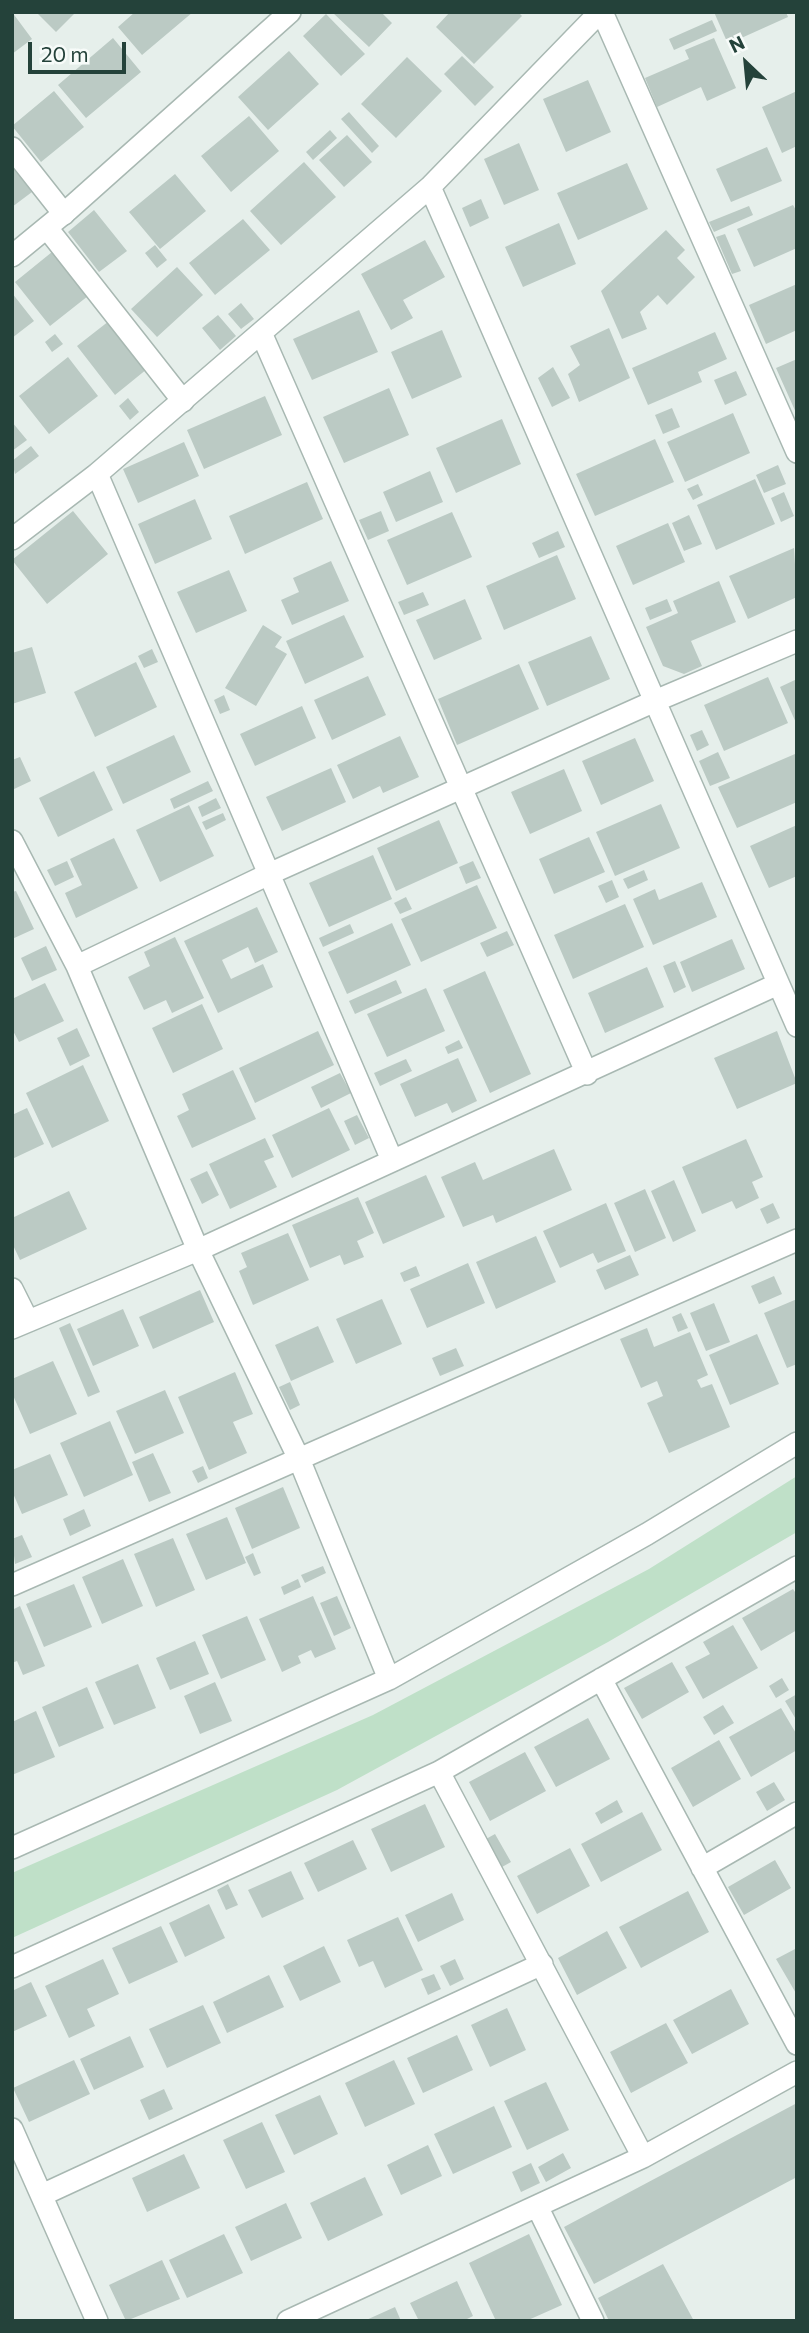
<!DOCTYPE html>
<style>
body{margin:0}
#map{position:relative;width:809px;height:2333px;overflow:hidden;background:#e6efeb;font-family:Commissioner,sans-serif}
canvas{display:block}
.frame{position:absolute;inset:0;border:14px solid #24423a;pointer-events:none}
.north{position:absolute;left:711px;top:28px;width:70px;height:70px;-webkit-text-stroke:5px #f7fbf9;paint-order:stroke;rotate:334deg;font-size:19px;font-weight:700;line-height:28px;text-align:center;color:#24423a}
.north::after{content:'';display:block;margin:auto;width:24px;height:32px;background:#24423a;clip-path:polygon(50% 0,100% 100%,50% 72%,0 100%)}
.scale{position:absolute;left:28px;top:42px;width:98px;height:32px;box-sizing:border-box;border:4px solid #24423a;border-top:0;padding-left:9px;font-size:21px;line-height:24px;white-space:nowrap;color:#24423a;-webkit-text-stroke:5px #f7fbf9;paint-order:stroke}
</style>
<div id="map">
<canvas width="809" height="2333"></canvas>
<div class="frame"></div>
<div class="north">N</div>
<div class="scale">20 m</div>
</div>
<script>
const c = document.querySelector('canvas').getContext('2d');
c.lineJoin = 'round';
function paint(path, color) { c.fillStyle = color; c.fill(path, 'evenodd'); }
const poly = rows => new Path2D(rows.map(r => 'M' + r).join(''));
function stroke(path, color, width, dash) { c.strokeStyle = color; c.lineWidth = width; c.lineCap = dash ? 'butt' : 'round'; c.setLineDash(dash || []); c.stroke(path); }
paint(poly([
 [797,1476,797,1532,608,1642,337,1790,12,1938,12,1873,373,1715,649,1569]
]), '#bfe0c8');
paint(poly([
 [12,12,32,39,12,54],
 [36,12,76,12,56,32],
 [135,12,193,12,142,55,118,27],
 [332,12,381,12,392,23,369,47],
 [450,12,518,12,522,16,474,64,436,27],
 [714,12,786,12,788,17,728,44],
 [326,14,365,54,341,76,303,36],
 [712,20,717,31,674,50,669,39],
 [113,38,141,72,86,118,58,85],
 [714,38,736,88,707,101,701,87,657,107,645,78,689,59,685,50],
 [289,51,319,84,268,130,238,97],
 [462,56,494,87,475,106,444,74],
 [407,57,442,91,396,138,361,104],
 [588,80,611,132,566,152,543,99],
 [54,91,84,127,41,162,12,126],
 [797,91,797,146,782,153,762,107],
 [349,112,379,146,372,153,341,119],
 [249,116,279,151,231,192,201,156],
 [330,130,337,138,313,160,306,152],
 [347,135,372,162,344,187,319,160],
 [519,143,539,190,504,205,484,159],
 [767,147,782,181,731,202,716,169],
 [304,162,336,197,281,245,250,211],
 [627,163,648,209,578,240,557,193],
 [12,167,32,192,12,207],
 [175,174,206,211,160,249,129,212],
 [481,199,489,218,470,227,462,208],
 [793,205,797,212,797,248,754,267,737,229],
 [749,206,753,215,714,232,709,222],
 [94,210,127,251,99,272,68,232],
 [243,219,270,250,215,295,189,263],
 [559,223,576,264,523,287,505,247],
 [666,230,685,250,677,258,695,277,667,305,658,295,640,312,647,329,622,339,601,291],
 [725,234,741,271,732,274,716,237],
 [425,240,445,277,403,300,413,318,391,330,361,274],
 [155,245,167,260,157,268,145,253],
 [52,252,88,296,50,326,15,282],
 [177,267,203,295,157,337,131,309],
 [797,284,797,330,766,344,749,305],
 [12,293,34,321,12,338],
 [241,303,254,319,241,329,228,314],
 [359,310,378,352,312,380,293,339],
 [218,315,236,336,220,350,202,328],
 [109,321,147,369,115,395,77,346],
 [609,328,630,378,579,402,568,374,580,365,570,346],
 [442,330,462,377,412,399,391,352],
 [715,332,727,359,698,372,702,382,648,405,632,368],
 [55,334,63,344,52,352,45,342],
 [68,357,98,396,49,434,19,396],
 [797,359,797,415,776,368],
 [553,367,570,398,552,407,538,378],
 [736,371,747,395,725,405,714,380],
 [389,388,409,435,344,463,323,417],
 [265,396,282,435,204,469,187,430],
 [128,398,139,412,130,420,119,406],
 [672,408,680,427,663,434,655,415],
 [733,413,750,453,685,482,667,442],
 [502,419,521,464,456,493,436,448],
 [12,422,27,440,12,451],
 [655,439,674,482,595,516,576,474],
 [184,442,199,476,138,503,123,469],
 [31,446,39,456,15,474,12,461],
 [778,465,786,484,764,493,756,475],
 [430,471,443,502,396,522,383,492],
 [755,479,775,524,716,550,697,505],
 [307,482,323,519,245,554,229,516],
 [698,484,703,495,693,500,687,489],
 [784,492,794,516,781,522,771,498],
 [195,499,212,539,155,564,138,524],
 [73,511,108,554,47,604,12,560],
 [381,511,389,531,368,540,359,520],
 [452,512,472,557,407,585,387,540],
 [689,515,702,544,684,551,672,523],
 [668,523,685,562,633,585,616,546],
 [558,531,565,547,539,558,532,543],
 [794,548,797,597,748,619,729,576],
 [557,555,576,599,504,630,486,586],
 [331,561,349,601,292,625,281,600,299,592,293,578],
 [229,570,247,611,196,633,177,592],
 [719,581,736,622,691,641,702,666,684,674,663,666,646,627,678,613,673,601],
 [423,592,429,605,404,615,398,602],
 [465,599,482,639,434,660,416,620],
 [667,599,672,611,650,620,645,608],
 [344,615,364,657,305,684,286,641],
 [263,625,282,637,275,647,287,654,256,706,225,688],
 [591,636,610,679,547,706,528,662],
 [32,647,46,693,12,704,12,653],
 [152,649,158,662,144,668,138,656],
 [136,662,157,707,95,737,74,692],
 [519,664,539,709,457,745,438,699],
 [368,676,386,715,332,740,314,700],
 [768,677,788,723,724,751,704,705],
 [797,679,797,725,780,687],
 [224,695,230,710,220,714,214,700],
 [302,706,316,738,255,766,240,734],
 [702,730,709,745,697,751,690,735],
 [174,735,191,772,123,804,106,767],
 [400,736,419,777,383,793,380,786,353,799,337,765],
 [635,738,654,781,601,805,582,761],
 [718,752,730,778,710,786,699,761],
 [795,754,797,802,737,828,718,787],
 [20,757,31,781,12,790,12,760],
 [331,768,346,802,282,831,266,797],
 [564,769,582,811,530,834,511,792],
 [94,771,113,810,58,837,39,798],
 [208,781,213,791,174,809,170,799],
 [216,798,221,808,202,817,198,807],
 [661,804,680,848,615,876,596,832],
 [189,805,214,856,160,882,136,830],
 [223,813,226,820,206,830,202,822],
 [439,820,458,863,396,891,377,848],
 [797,825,797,876,769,888,750,846],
 [589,837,605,872,554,894,539,859],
 [114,838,138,888,76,918,65,893,82,885,70,859],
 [373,855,392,899,329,927,309,883],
 [67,861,74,877,55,886,47,870],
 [473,861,481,878,466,884,459,867],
 [644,870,648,880,628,889,623,879],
 [612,880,619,897,606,903,598,886],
 [702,882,717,917,653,945,633,899,655,889,659,900],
 [477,885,497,928,421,962,401,919],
 [16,891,34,929,12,939,12,892],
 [406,897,412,909,400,914,394,903],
 [625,904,644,947,573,979,554,935],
 [257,907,278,952,255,963,248,947,222,960,231,979,263,964,273,987,218,1013,184,941],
 [392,923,411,965,347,994,328,952],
 [350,924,354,933,323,947,319,938],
 [507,931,514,945,487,957,480,943],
 [175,937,204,998,172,1013,166,1000,144,1010,128,977,150,966,144,952],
 [732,939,745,969,692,992,680,962],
 [46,946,57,970,32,981,21,958],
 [675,961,686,987,674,993,663,966],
 [647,967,664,1007,605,1033,588,993],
 [485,971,531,1074,490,1093,443,990],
 [396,980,402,993,355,1014,349,1001],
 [45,983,64,1021,19,1042,12,1029,12,999],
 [426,988,445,1031,387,1057,367,1014],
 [202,1004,223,1049,173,1073,152,1028],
 [77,1028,90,1056,70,1066,57,1038],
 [318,1031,334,1065,255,1103,239,1068],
 [777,1031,797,1083,737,1109,714,1058],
 [459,1040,463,1048,448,1054,445,1047],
 [458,1058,477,1101,452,1113,447,1103,415,1117,400,1084],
 [406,1059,412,1071,380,1086,374,1073],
 [83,1065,109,1121,52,1148,26,1093],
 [233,1070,256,1119,192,1148,177,1116,189,1110,182,1094],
 [340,1073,351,1093,321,1108,311,1087],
 [27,1108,44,1144,12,1159,12,1115],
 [329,1108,350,1150,292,1178,272,1135],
 [357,1115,369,1138,355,1145,344,1121],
 [265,1138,274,1157,264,1161,277,1187,230,1209,209,1164],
 [746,1139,763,1177,752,1182,759,1198,736,1209,732,1201,702,1214,682,1167],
 [554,1149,572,1190,496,1223,493,1215,463,1227,441,1177,475,1162,483,1180],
 [207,1171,219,1195,202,1204,190,1179],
 [426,1175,445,1217,383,1244,365,1202],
 [674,1180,696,1231,673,1242,651,1191],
 [645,1189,666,1238,635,1252,614,1203],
 [69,1191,87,1229,20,1260,12,1243,12,1218],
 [358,1197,374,1233,357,1241,364,1257,344,1265,340,1255,310,1268,292,1225],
 [606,1203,626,1251,598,1263,593,1253,560,1268,543,1231],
 [773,1203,780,1218,767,1224,760,1209],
 [288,1233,309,1280,253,1305,239,1271,247,1267,241,1253],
 [536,1236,556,1282,496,1309,476,1262],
 [630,1255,639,1275,605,1290,596,1270],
 [468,1263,485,1303,427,1328,410,1289],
 [416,1266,420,1276,404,1282,400,1273],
 [774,1276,782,1294,759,1304,751,1286],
 [200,1290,214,1322,153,1349,139,1317],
 [382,1299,402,1344,356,1364,336,1319],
 [797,1299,797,1364,787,1368,764,1313],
 [714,1303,730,1342,706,1351,690,1313],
 [123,1309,139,1346,93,1366,77,1329],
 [681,1313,688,1328,678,1332,672,1317],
 [70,1323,100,1392,88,1397,59,1328],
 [318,1326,334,1362,291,1381,275,1345],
 [647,1328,654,1347,690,1332,708,1375,697,1380,701,1388,712,1384,730,1427,669,1453,647,1403,663,1396,657,1381,641,1388,620,1339],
 [757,1334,779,1384,730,1405,709,1355],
 [456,1348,464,1366,440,1376,432,1358],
 [53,1361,77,1414,30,1434,12,1393,12,1379],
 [235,1372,253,1414,233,1422,247,1453,209,1470,178,1397],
 [290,1382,300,1405,290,1410,279,1387],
 [165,1390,184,1433,135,1454,116,1411],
 [110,1421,133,1475,84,1497,60,1443],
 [153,1453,171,1493,149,1502,132,1462],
 [50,1454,68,1495,22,1514,12,1491,12,1470],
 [203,1466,208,1478,198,1483,192,1471],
 [283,1487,300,1528,252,1549,235,1508],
 [84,1509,91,1526,70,1536,63,1519],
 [227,1517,246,1563,206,1580,186,1534],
 [22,1535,32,1557,15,1564,12,1539],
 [173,1538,195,1590,156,1607,134,1554],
 [253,1553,261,1573,254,1576,245,1557],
 [123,1559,143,1606,102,1624,82,1577],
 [323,1566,326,1573,305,1583,301,1575],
 [298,1579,301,1587,284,1595,281,1587],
 [74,1584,92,1627,44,1647,26,1604],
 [793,1589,797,1595,797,1630,761,1651,742,1618],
 [313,1596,336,1649,315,1658,311,1650,298,1656,301,1663,282,1672,259,1619],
 [337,1596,351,1628,334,1636,320,1603],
 [20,1606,45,1666,23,1675,17,1661,12,1663,12,1610],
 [247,1616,266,1660,221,1679,202,1635],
 [733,1625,758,1668,703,1699,685,1667,710,1654,703,1642],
 [195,1641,209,1674,170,1690,156,1658],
 [672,1662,689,1692,642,1719,624,1688],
 [138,1664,156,1708,114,1725,95,1682],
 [782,1678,789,1690,776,1698,769,1686],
 [215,1682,232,1721,200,1734,184,1696],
 [87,1687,104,1728,59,1747,42,1707],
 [797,1694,797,1721,785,1701],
 [723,1705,734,1723,714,1735,703,1717],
 [781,1708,797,1735,797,1750,751,1777,729,1737],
 [36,1711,55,1757,12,1775,12,1722],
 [588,1718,610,1759,556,1787,534,1747],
 [719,1740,741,1779,693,1807,671,1768],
 [525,1752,546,1791,490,1821,469,1782],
 [774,1782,785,1800,767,1811,756,1792],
 [617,1800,623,1812,601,1824,595,1813],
 [425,1804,445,1847,391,1872,371,1829],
 [642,1812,662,1850,601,1882,581,1844],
 [495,1834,511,1862,502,1867,486,1839],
 [353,1840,367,1869,318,1892,304,1863],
 [570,1848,590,1886,537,1914,517,1876],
 [775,1860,791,1888,744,1915,728,1887],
 [291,1871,304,1899,262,1918,248,1890],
 [228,1884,238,1905,226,1910,217,1890],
 [688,1891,709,1932,641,1968,619,1927],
 [452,1893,464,1920,418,1942,405,1915],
 [209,1904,225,1938,185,1957,169,1923],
 [398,1917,423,1970,385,1988,373,1961,359,1967,347,1940],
 [161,1926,178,1962,129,1984,112,1948],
 [607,1931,627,1968,577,1995,558,1958],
 [324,1946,341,1982,300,2001,283,1966],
 [797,1948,797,1995,776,1959],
 [103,1959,119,1994,87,2009,95,2026,69,2038,45,1986],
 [455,1959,464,1979,450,1986,440,1966],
 [434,1974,441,1989,428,1995,421,1979],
 [269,1975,284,2007,227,2033,213,2002],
 [31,1982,47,2016,12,2032,12,1991],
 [731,1989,749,2024,692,2054,673,2020],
 [203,2005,221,2043,167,2068,149,2029],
 [507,2008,526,2050,490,2067,471,2025],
 [666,2023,688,2063,631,2093,610,2052],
 [457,2035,473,2070,423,2093,407,2058],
 [130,2036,144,2067,94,2090,80,2059],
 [74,2060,90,2094,29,2122,13,2088],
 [394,2060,415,2104,365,2127,345,2083],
 [546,2082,569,2130,527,2150,504,2101],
 [164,2089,173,2109,149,2120,140,2100],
 [320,2095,338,2134,294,2155,275,2115],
 [797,2103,797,2177,594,2284,564,2227],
 [494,2106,512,2147,453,2174,434,2134],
 [262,2122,285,2172,246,2189,223,2140],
 [428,2145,442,2176,401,2195,387,2165],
 [563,2153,571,2168,546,2182,538,2167],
 [184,2154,200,2188,147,2212,132,2178],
 [531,2163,540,2183,521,2192,512,2172],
 [365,2177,383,2215,328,2241,310,2203],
 [286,2203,302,2238,251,2261,235,2227],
 [224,2234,243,2273,187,2298,169,2260],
 [529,2234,562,2305,526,2321,496,2321,469,2263],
 [162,2260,180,2299,126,2321,109,2285],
 [663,2264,694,2321,609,2321,598,2298],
 [457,2281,473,2316,463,2321,419,2321,410,2303],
 [395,2307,401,2321,364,2321]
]), '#bbcac4');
const pedestrian = poly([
 [12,148,64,214],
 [47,228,183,401]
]);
const minor = poly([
 [602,12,797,452],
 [430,187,797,1026],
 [12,256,68,210,290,12],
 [262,335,587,1074],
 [97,474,392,1160],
 [12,539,97,474,430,187,600,12],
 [12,841,77,966,198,1250,299,1459,389,1679],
 [77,966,269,874,655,701,797,641],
 [12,1289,28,1321],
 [12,1328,198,1250,778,984],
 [12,1585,797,1240],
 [601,1679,797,2044],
 [439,1772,643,2157],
 [12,1848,389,1679,647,1534,797,1443],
 [702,1868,797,1813],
 [12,1967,439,1772,797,1567],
 [12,2129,97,2321],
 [42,2195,542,1964],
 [537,2206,593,2321],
 [288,2321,643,2157,797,2072]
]);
stroke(pedestrian, '#a8b8b2', 24);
stroke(minor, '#a8b8b2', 24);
stroke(pedestrian, '#fff', 21);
stroke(minor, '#fff', 21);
</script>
